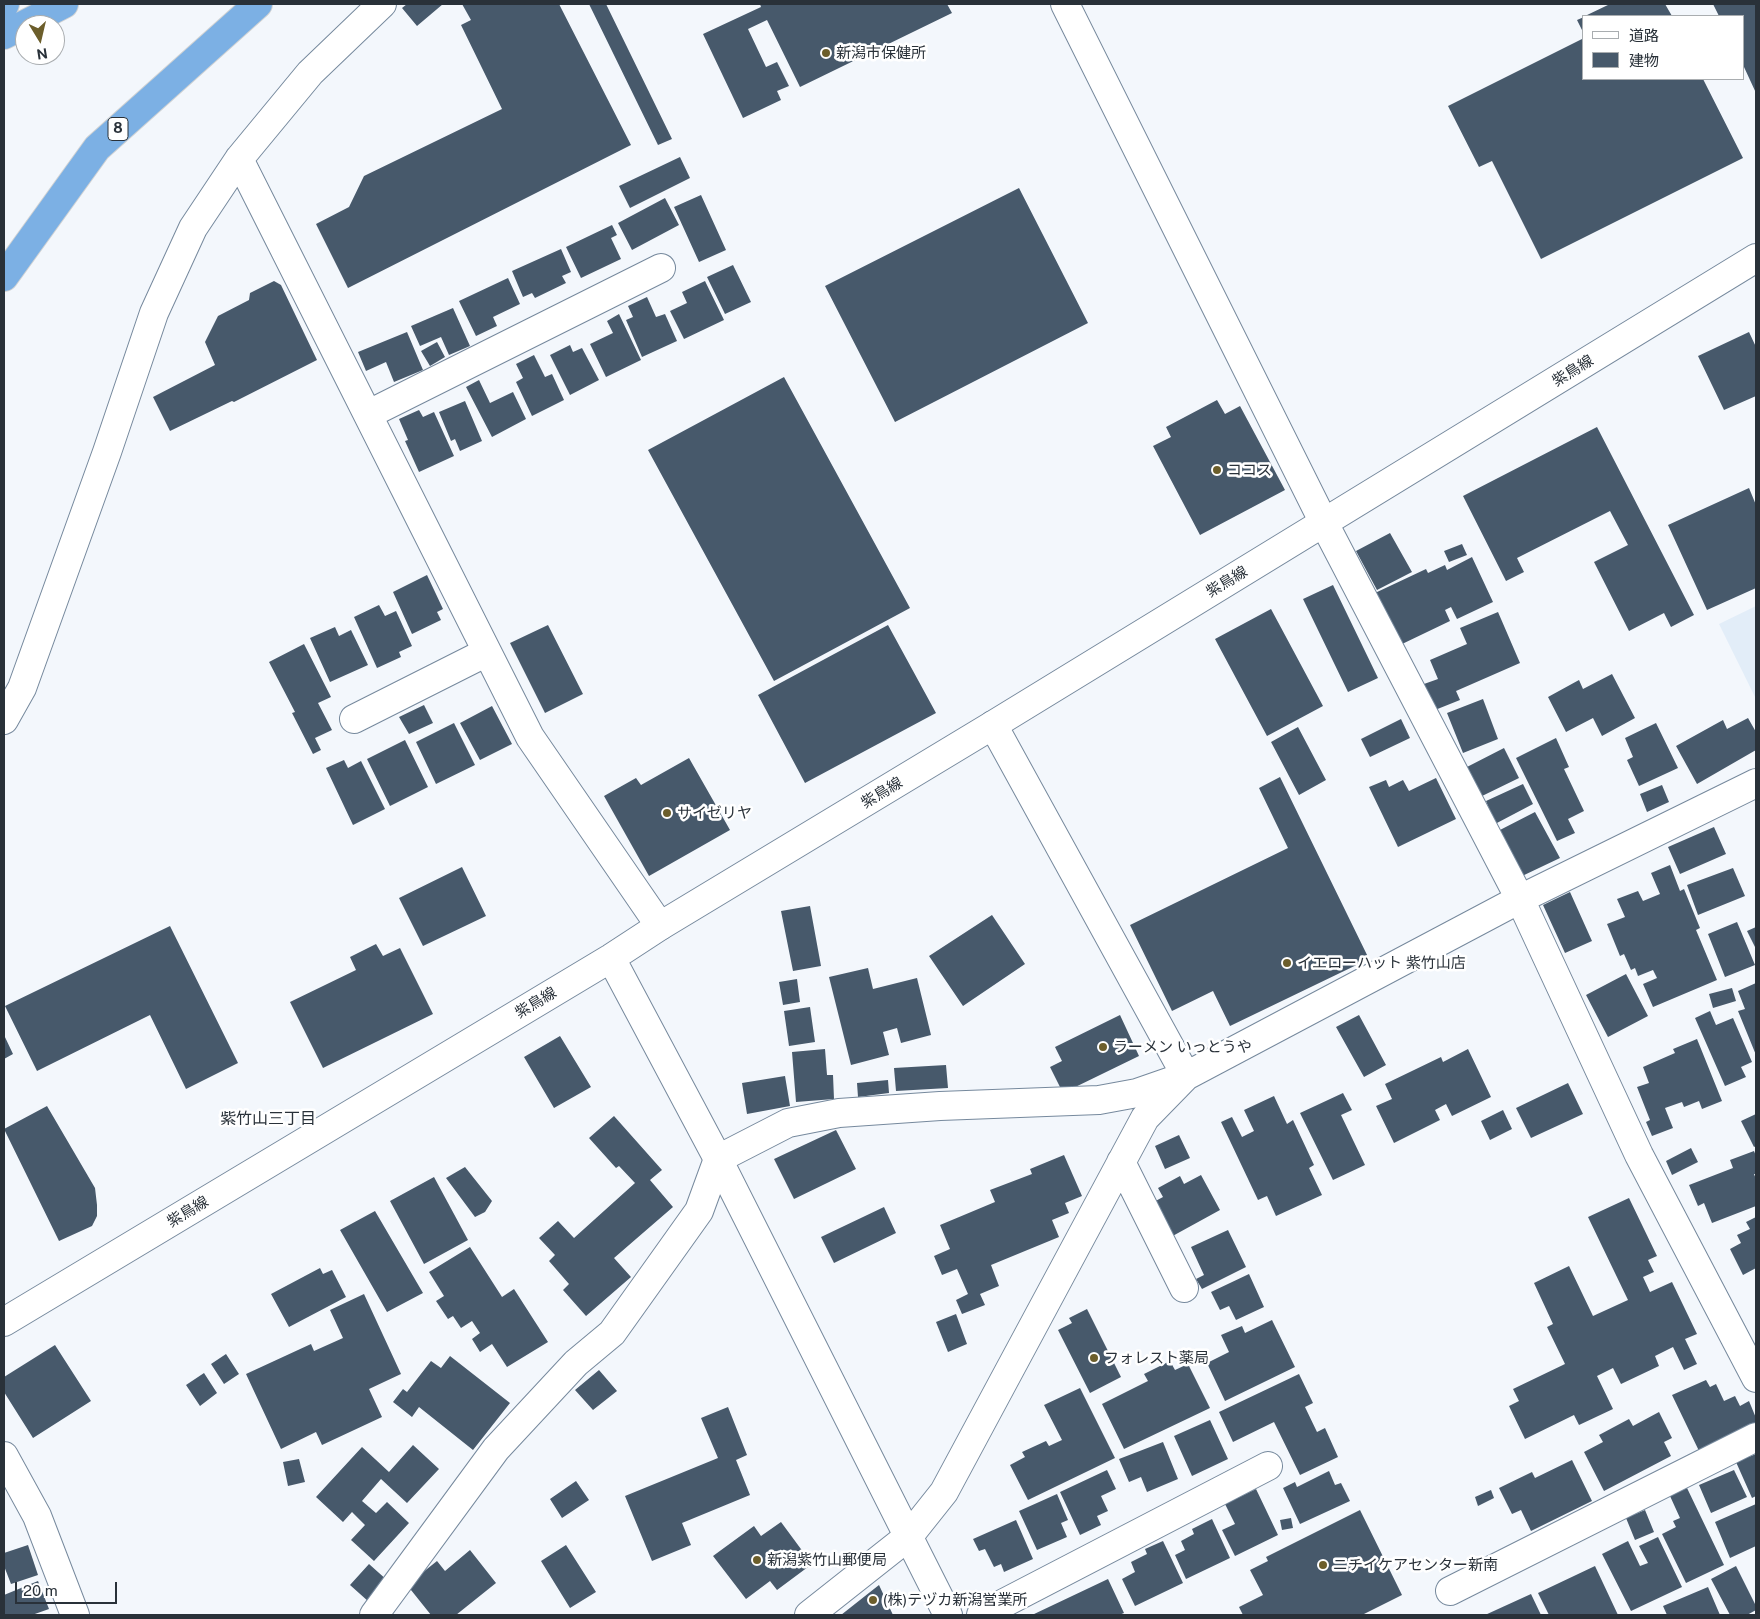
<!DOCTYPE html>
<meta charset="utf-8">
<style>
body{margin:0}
#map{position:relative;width:1760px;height:1619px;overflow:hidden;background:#f3f7fc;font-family:"Public Sans","Noto Sans JP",sans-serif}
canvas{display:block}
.frame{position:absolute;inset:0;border:5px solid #293139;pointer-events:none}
.legend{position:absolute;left:1582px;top:15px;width:162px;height:65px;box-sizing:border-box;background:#fff;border:1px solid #a9adb0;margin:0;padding:6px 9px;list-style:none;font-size:15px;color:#293139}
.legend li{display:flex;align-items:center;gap:10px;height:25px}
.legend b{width:25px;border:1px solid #a9adb0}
.north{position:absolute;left:15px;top:15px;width:50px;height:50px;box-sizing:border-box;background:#fff;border:1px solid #a9adb0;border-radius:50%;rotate:171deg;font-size:14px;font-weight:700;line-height:20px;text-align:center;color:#293139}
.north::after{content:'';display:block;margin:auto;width:18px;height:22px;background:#6c5e2b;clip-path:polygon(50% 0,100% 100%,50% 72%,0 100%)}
.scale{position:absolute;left:15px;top:1582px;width:102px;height:22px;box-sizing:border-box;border:2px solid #293139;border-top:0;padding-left:6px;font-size:15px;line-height:18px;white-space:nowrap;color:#293139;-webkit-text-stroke:4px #fff;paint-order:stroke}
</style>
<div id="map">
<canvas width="1760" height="1619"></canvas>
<div class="frame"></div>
<ul class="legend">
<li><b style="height:6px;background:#fff"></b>道路</li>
<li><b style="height:14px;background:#47596b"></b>建物</li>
</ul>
<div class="north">N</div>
<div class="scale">20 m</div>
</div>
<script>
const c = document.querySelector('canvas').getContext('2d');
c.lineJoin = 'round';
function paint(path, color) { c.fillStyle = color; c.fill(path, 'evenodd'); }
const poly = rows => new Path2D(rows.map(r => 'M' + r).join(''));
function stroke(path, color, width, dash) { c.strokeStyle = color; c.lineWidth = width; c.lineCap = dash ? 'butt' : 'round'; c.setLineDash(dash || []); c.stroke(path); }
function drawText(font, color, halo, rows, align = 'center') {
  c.font = font + ' "Public Sans","Noto Sans JP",sans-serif'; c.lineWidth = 5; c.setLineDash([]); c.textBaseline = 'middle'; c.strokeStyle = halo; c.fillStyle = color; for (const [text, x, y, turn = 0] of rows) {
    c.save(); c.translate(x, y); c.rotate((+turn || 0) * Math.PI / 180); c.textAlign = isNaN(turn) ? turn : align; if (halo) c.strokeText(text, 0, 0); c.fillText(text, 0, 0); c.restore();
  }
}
paint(poly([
 [1756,606,1756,699,1719,624]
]), '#e2edf8');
paint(poly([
 [407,4,443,4,417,26,402,8],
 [462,4,559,4,631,145,348,288,316,224,349,207,364,176,502,109,461,25,471,20],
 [589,4,606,4,672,139,658,145],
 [760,4,947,4,952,13,800,87,767,20,748,29,766,67,777,62,789,86,777,91,781,100,743,118,703,34,761,7],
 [1610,4,1665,4,1672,16,1585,16],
 [1713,4,1756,4,1756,93,1744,67,1744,16,1719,16],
 [1584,17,1584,34,1577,20],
 [1584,38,1584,79,1703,79,1743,158,1541,259,1492,161,1479,167,1448,106],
 [680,157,690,178,630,208,619,186],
 [1019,188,1088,323,895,422,825,286],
 [701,195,726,250,699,262,674,207],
 [665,198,679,225,632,250,618,223],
 [612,225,617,235,611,238,621,259,581,278,566,247],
 [561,249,571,272,562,276,566,283,535,298,532,293,523,297,512,271],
 [733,265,751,302,725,314,707,277],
 [508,278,520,304,493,317,497,326,476,336,459,301],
 [274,281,281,285,317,360,234,402,232,401,170,431,153,397,215,365,205,342,218,316,249,300,250,293],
 [705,281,724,320,684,339,670,311,687,303,682,292],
 [647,297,656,317,665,314,677,341,642,357,626,320,633,317,628,306],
 [453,308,470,346,449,355,441,337,420,346,411,326],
 [619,314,641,360,606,377,590,344,613,333,607,321],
 [407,332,423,370,394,382,386,362,366,371,358,352],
 [1749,332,1756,347,1756,396,1724,410,1698,356],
 [437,342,445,357,430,366,421,351],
 [570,345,573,352,582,348,599,380,570,395,550,355],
 [534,355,545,377,552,374,564,400,532,416,516,382,523,378,516,364],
 [784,377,910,608,774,681,648,450],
 [479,380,490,403,513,392,526,419,492,437,466,387],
 [1217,400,1225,414,1240,406,1285,490,1200,535,1153,446,1171,437,1166,427],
 [465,401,482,441,460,451,455,439,451,441,439,412],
 [419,410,423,417,434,412,454,456,419,472,405,441,408,440,399,419],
 [1597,427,1694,615,1671,627,1664,613,1629,631,1594,562,1628,545,1610,511,1517,558,1524,572,1506,581,1463,496],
 [1749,488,1756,505,1756,588,1707,610,1668,525],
 [1390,533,1412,572,1377,590,1356,551],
 [1462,544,1467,555,1449,562,1444,551],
 [1472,557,1493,602,1457,619,1451,607,1445,610,1450,621,1400,645,1375,593,1426,569,1428,573,1445,565,1447,570],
 [427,575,443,609,437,612,441,620,412,634,393,592],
 [1333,585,1378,678,1348,692,1303,599],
 [379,605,385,616,396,611,412,646,399,652,401,657,377,668,354,617],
 [1271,609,1323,706,1267,736,1215,639],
 [1498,612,1520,663,1456,691,1460,700,1435,710,1424,684,1438,679,1430,660,1467,644,1460,628],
 [548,625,583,694,545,713,510,643],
 [888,625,936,713,805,783,758,695],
 [335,627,339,636,351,630,368,665,330,682,310,638],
 [304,644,331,697,318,703,332,730,315,738,321,750,313,754,292,713,295,712,269,662],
 [1612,674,1635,718,1602,736,1593,718,1566,732,1548,697,1579,680,1583,689],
 [1483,699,1498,739,1463,753,1447,713],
 [424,705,433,723,409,734,399,717],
 [492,706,512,744,480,760,460,723],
 [1748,718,1756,732,1756,750,1697,784,1676,746,1723,720,1727,729],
 [1401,719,1410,738,1370,757,1361,739],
 [454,723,475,765,436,784,416,742],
 [1656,723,1678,768,1639,786,1627,760,1633,757,1625,738],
 [1298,727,1326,780,1299,795,1271,742],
 [1556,738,1569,767,1564,769,1584,811,1568,819,1575,833,1557,841,1516,758],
 [405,740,428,787,390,806,367,759],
 [1504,748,1519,778,1480,797,1465,768],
 [689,758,730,830,649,876,604,796,636,778,641,785],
 [344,760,348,768,361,761,385,809,353,825,326,768],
 [1280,777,1369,959,1230,1026,1213,991,1172,1011,1130,925,1288,848,1259,788],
 [1436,778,1456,819,1398,847,1369,787,1386,780,1389,787,1403,780,1409,791],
 [1523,784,1533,804,1495,824,1486,801],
 [1662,785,1669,802,1647,812,1640,794],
 [1535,812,1560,858,1520,877,1498,831],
 [1714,827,1726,854,1680,874,1668,847],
 [1670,865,1680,891,1684,889,1700,928,1696,930,1717,980,1653,1007,1643,984,1657,978,1653,970,1638,976,1635,968,1631,970,1624,954,1620,956,1607,924,1625,917,1617,899,1638,891,1643,901,1660,894,1651,873],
 [462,867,486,916,423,946,399,898],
 [1733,868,1745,896,1698,915,1687,885],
 [1570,892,1592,941,1565,953,1543,905],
 [810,906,821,966,793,971,781,911],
 [992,915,1025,964,963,1006,929,956],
 [1737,922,1755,965,1725,977,1708,934],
 [170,926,238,1063,186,1089,150,1015,37,1071,5,1006],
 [1756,927,1756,949,1747,931],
 [376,944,383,956,400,948,433,1014,323,1068,290,1002,356,970,350,957],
 [868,968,873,989,917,978,931,1035,901,1043,897,1028,883,1032,889,1055,851,1065,829,977],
 [1626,974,1648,1016,1608,1037,1586,995],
 [797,979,800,1002,783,1005,779,982],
 [1756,983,1756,1055,1738,1011,1745,1009,1738,991],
 [1732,988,1736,1001,1713,1008,1709,994],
 [810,1007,815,1042,789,1046,784,1011],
 [1710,1011,1716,1025,1733,1018,1752,1062,1741,1067,1746,1077,1725,1086,1695,1018],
 [1120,1015,1139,1056,1063,1093,1050,1067,1062,1061,1055,1047],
 [1359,1015,1386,1065,1364,1077,1336,1027],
 [4,1035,13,1054,4,1059],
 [560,1036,591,1087,554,1108,524,1057],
 [1697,1039,1722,1101,1702,1109,1699,1101,1684,1107,1682,1102,1665,1108,1673,1128,1652,1136,1646,1122,1650,1120,1637,1087,1649,1083,1643,1067,1675,1053,1673,1049],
 [825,1049,827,1075,833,1075,834,1099,796,1102,792,1052],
 [1468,1049,1491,1097,1452,1116,1446,1104,1435,1110,1440,1120,1394,1143,1376,1106,1392,1099,1385,1084,1441,1057,1443,1062],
 [946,1065,948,1088,896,1091,894,1068],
 [785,1076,790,1106,747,1114,742,1083],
 [888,1080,889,1093,858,1097,857,1083],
 [1568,1083,1583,1114,1531,1138,1516,1108],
 [1343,1093,1352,1110,1341,1115,1365,1165,1333,1180,1300,1113],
 [1274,1096,1287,1124,1293,1120,1314,1165,1309,1168,1322,1195,1276,1216,1267,1196,1258,1200,1221,1122,1232,1117,1242,1137,1254,1131,1244,1110],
 [47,1106,95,1188,97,1205,97,1216,92,1226,59,1241,4,1129],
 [1503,1110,1512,1129,1490,1140,1481,1121],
 [1756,1114,1756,1146,1754,1147,1741,1121],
 [614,1116,662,1170,650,1180,673,1207,614,1258,631,1277,586,1316,563,1290,569,1284,549,1261,555,1255,539,1238,558,1221,574,1238,635,1183,619,1166,616,1168,589,1138],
 [836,1130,856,1169,794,1199,774,1159],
 [1179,1135,1190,1158,1165,1169,1155,1146],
 [1691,1148,1698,1162,1672,1175,1666,1161],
 [1754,1151,1756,1156,1756,1174,1754,1174,1756,1179,1756,1206,1712,1223,1704,1203,1698,1206,1689,1185,1733,1168,1730,1160],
 [1064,1155,1082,1196,1065,1203,1069,1213,1052,1220,1059,1237,991,1265,999,1286,980,1294,985,1305,962,1314,956,1300,968,1294,957,1269,942,1275,934,1256,950,1249,940,1225,995,1202,990,1190,1032,1174,1030,1169],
 [465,1167,492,1201,485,1212,475,1217,446,1178],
 [1201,1175,1220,1210,1169,1238,1150,1204,1163,1197,1158,1188,1180,1176,1184,1184],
 [434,1177,468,1240,424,1264,390,1201],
 [1629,1198,1657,1256,1648,1260,1654,1272,1643,1277,1650,1292,1672,1282,1697,1334,1685,1339,1697,1364,1684,1370,1673,1347,1655,1356,1659,1366,1621,1384,1613,1368,1597,1376,1613,1409,1579,1425,1574,1415,1525,1439,1509,1406,1519,1401,1513,1389,1565,1364,1547,1327,1553,1324,1534,1283,1569,1266,1593,1316,1628,1300,1588,1217],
 [884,1207,896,1233,834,1263,821,1237],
 [375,1211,423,1293,387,1312,340,1230],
 [1756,1217,1756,1268,1743,1275,1730,1249,1741,1243,1737,1235,1750,1229,1746,1222],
 [1228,1230,1246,1267,1202,1289,1196,1279,1204,1275,1191,1247],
 [470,1247,502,1297,514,1289,548,1342,507,1367,492,1344,480,1352,472,1339,480,1333,472,1321,461,1328,453,1316,448,1319,436,1301,444,1296,429,1272],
 [320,1268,323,1274,332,1270,346,1297,289,1327,271,1294],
 [1249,1274,1264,1307,1236,1320,1229,1306,1220,1310,1211,1292],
 [364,1294,401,1374,369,1389,382,1417,322,1445,316,1432,281,1449,246,1374,311,1344,314,1351,343,1338,330,1310],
 [1087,1309,1121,1377,1090,1393,1058,1330,1072,1323,1069,1318],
 [956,1314,967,1344,948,1352,936,1322],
 [1272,1320,1295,1367,1225,1401,1207,1363,1229,1352,1221,1335,1242,1326,1245,1333],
 [55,1345,91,1401,33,1438,4,1392,4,1377],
 [226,1354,239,1374,224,1384,211,1364],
 [450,1356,510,1403,473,1450,419,1407,412,1417,393,1402,403,1389,407,1392,431,1361,441,1368],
 [1170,1361,1175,1370,1188,1364,1210,1408,1124,1449,1102,1404,1148,1381,1144,1374],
 [599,1370,617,1391,593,1410,575,1390],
 [204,1373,217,1393,200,1406,186,1385],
 [1299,1374,1313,1403,1305,1407,1317,1432,1325,1428,1338,1457,1300,1475,1274,1422,1233,1442,1219,1412],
 [1706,1380,1710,1387,1716,1384,1724,1401,1735,1396,1740,1406,1749,1401,1756,1418,1756,1426,1700,1453,1672,1395],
 [1080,1388,1115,1458,1028,1500,1010,1465,1025,1457,1022,1452,1046,1441,1049,1446,1062,1440,1044,1405],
 [728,1407,747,1455,736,1460,750,1495,682,1523,691,1545,652,1561,625,1496,718,1458,701,1418],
 [1659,1412,1672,1438,1664,1442,1671,1456,1604,1491,1584,1452,1603,1442,1599,1435,1629,1419,1633,1426],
 [1210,1420,1228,1459,1192,1476,1174,1436],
 [1163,1442,1178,1479,1147,1492,1141,1477,1129,1482,1119,1459],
 [413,1445,439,1469,407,1503,381,1479,362,1501,376,1513,387,1502,409,1523,374,1561,351,1540,365,1525,352,1512,343,1522,316,1497,362,1447,389,1472],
 [1756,1454,1756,1496,1752,1498,1736,1462],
 [299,1459,305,1482,288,1486,283,1462],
 [1572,1460,1592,1501,1531,1531,1521,1510,1512,1514,1499,1488,1532,1472,1535,1478],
 [1107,1470,1116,1489,1101,1496,1108,1511,1097,1516,1101,1525,1080,1535,1060,1492],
 [1734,1470,1747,1497,1711,1513,1699,1485],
 [1329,1471,1335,1485,1341,1483,1350,1501,1300,1524,1283,1488,1295,1482,1297,1487],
 [576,1481,589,1500,562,1518,550,1499],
 [1687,1488,1724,1565,1686,1583,1662,1534,1676,1527,1673,1521,1680,1518,1670,1496],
 [1256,1489,1278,1535,1235,1556,1222,1530,1235,1524,1225,1504],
 [1491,1490,1494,1498,1478,1506,1475,1497],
 [1057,1494,1068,1520,1061,1523,1067,1537,1037,1550,1019,1511],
 [1756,1504,1756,1546,1730,1558,1715,1522],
 [1360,1510,1402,1595,1362,1615,1243,1615,1239,1607,1263,1595,1250,1570,1268,1561,1266,1557],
 [1645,1510,1654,1532,1635,1540,1626,1518],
 [1291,1518,1293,1528,1282,1530,1280,1520],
 [1212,1519,1230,1558,1186,1579,1175,1555,1185,1550,1181,1541,1194,1534,1192,1529],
 [1016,1520,1033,1559,1004,1572,1001,1564,994,1567,985,1549,979,1551,973,1539],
 [781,1522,812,1564,777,1590,770,1581,746,1599,713,1556,754,1526,761,1536],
 [1658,1537,1682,1587,1631,1611,1602,1554,1628,1541,1640,1566,1648,1563,1639,1546],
 [1163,1541,1183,1583,1135,1606,1122,1579,1135,1572,1131,1562,1147,1554,1145,1549],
 [28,1545,38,1575,11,1584,4,1566,4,1553],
 [566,1545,596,1592,570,1608,541,1561],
 [470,1550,496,1583,456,1615,431,1615,407,1585,437,1561,445,1571],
 [369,1564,388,1581,369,1602,350,1585],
 [1595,1566,1618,1615,1549,1615,1538,1593],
 [1736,1566,1756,1606,1756,1610,1747,1615,1730,1615,1711,1579],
 [1108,1579,1124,1613,1119,1615,1032,1615],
 [38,1581,49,1609,32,1615,4,1615,4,1595],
 [879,1585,893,1615,841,1615],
 [1708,1587,1720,1615,1667,1615,1663,1606],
 [1531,1594,1541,1615,1485,1615]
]), '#47596b');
const minor = poly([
 [1065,4,1324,523,1520,899,1639,1155,1756,1378],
 [239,159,530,737,660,926],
 [369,414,661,268],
 [354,719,487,652],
 [4,720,22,688,107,452,154,313,193,228,239,159,310,73,382,4],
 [1121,1162,1184,1288],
 [4,1456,37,1516,75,1615],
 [1450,1591,1756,1437],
 [374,1615,496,1449,576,1363,612,1333,699,1211,718,1159,788,1123,839,1113,940,1106,1099,1100,1137,1093,1186,1076,993,725],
 [809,1615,909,1536,944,1492,1145,1118,1186,1076,1520,899,1756,783],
 [981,1615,1268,1466]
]);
const tertiary = poly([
 [611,958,718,1159,948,1615],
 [4,1322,611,958,660,926,993,725,1756,258]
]);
const trunk = poly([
 [4,6,5,4],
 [4,35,64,4],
 [4,277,97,148,258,4]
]);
stroke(minor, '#76899d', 30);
stroke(tertiary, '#76899d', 30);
stroke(trunk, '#d0d2d3', 30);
stroke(minor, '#fff', 28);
stroke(tertiary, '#fff', 28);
stroke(trunk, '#7cb0e4', 28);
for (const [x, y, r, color] of [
 [826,53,5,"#6c5e2b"],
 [1217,470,5,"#6c5e2b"],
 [667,813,5,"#6c5e2b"],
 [1287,963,5,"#6c5e2b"],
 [1103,1047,5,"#6c5e2b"],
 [1094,1358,5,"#6c5e2b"],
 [757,1560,5,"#6c5e2b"],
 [1323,1565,5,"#6c5e2b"],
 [873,1600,5,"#6c5e2b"]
]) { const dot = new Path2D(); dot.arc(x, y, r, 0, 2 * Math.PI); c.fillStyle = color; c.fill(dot); stroke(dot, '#fff', 2); }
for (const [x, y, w] of [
 [118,129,20]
]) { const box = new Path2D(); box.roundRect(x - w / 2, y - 11.5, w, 23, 4); c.fillStyle = '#fff'; c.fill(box); stroke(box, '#293139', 1); }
drawText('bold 14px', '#293139', null, [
 ["8",118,129]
]);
drawText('15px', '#293139', '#fff', [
 ["新潟市保健所",836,53],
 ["ココス",1227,470],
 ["サイゼリヤ",677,813],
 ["イエローハット 紫竹山店",1297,963],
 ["ラーメン いっとうや",1113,1047],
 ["フォレスト薬局",1104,1358],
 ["新潟紫竹山郵便局",767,1560],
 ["ニチイケアセンター新南",1333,1565],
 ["(株)テヅカ新潟営業所",883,1600]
], 'left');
drawText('15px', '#293139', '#fff', [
 ["紫鳥線",1573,371,-32],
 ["紫鳥線",1227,582,-31],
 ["紫鳥線",882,793,-31],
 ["紫鳥線",536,1003,-31],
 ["紫鳥線",188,1212,-31]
]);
drawText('16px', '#293139', '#fff', [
 ["紫竹山三丁目",268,1119]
]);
</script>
